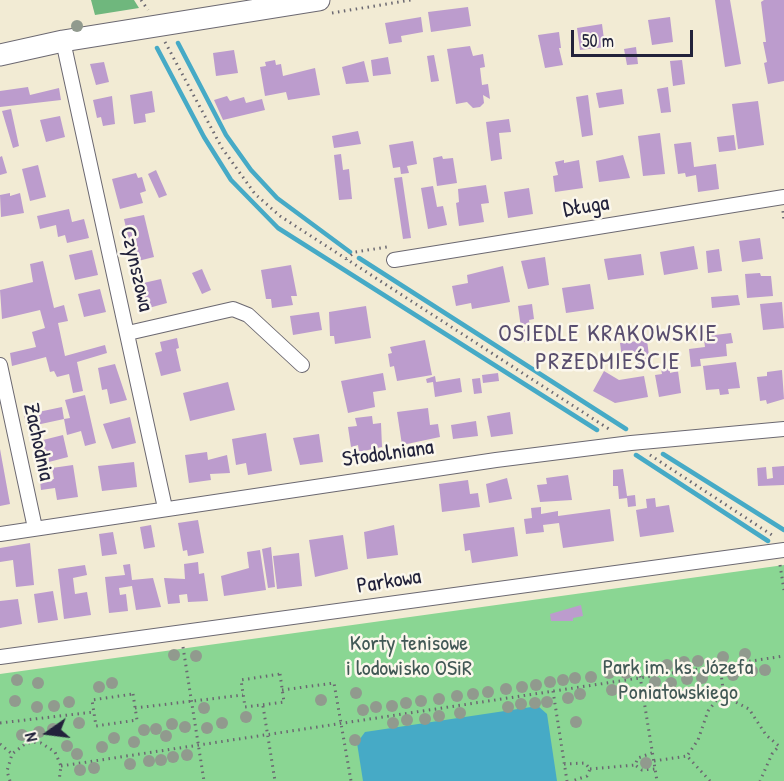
<!DOCTYPE html>
<meta charset="utf-8">
<style>
body{margin:0}
#map{position:relative;width:784px;height:781px;overflow:hidden;background:#f2ebd4;font-family:"Patrick Hand",sans-serif}
canvas{display:block}
.north{position:absolute;left:18px;top:703px;width:60px;height:60px;-webkit-text-stroke:4px #fbf7ec;paint-order:stroke;rotate:256deg;font-size:16px;font-weight:700;line-height:24px;text-align:center;color:#22223b}
.north::after{content:'';display:block;margin:auto;width:21px;height:27px;background:#22223b;clip-path:polygon(50% 0,100% 100%,50% 72%,0 100%)}
.scale{position:absolute;left:571px;top:30px;width:122px;height:27px;box-sizing:border-box;border:3px solid #22223b;border-top:0;padding-left:8px;font-size:18px;line-height:21px;white-space:nowrap;color:#22223b;-webkit-text-stroke:4px #fbf7ec;paint-order:stroke}
</style>
<div id="map">
<canvas width="784" height="781"></canvas>
<div class="north">N</div>
<div class="scale">50 m</div>
</div>
<script>
const c = document.querySelector('canvas').getContext('2d');
c.lineJoin = 'round';
function paint(path, color) { c.fillStyle = color; c.fill(path, 'evenodd'); }
const poly = rows => new Path2D(rows.map(r => 'M' + r).join(''));
function stroke(path, color, width, dash) { c.strokeStyle = color; c.lineWidth = width; c.lineCap = dash ? 'butt' : 'round'; c.setLineDash(dash || []); c.stroke(path); }
function drawText(font, color, halo, rows, align = 'center') {
  c.font = font + ' "Patrick Hand",sans-serif'; c.lineWidth = 5; c.setLineDash([]); c.textBaseline = 'middle'; c.strokeStyle = halo; c.fillStyle = color; for (const [text, x, y, turn = 0] of rows) {
    c.save(); c.translate(x, y); c.rotate((+turn || 0) * Math.PI / 180); c.textAlign = isNaN(turn) ? turn : align; if (halo) c.strokeText(text, 0, 0); c.fillText(text, 0, 0); c.restore();
  }
}
paint(poly([
 [784,565,784,781,0,781,0,674]
]), '#8ad693');
paint(poly([
 [91,0,134,0,139,8,95,15]
]), '#6fb77d');
paint(poly([
 [538,706,547,714,557,781,363,781,357,743,365,732]
]), '#46aac6');
stroke(poly([
 [178,43,226,135,251,170,277,198,350,252],
 [157,48,204,137,231,180,278,228,597,430],
 [359,258,626,429],
 [663,454,784,530],
 [636,455,768,541]
]), '#46aac6', 4.5);
paint(poly([
 [715,0,730,0,741,64,725,67],
 [764,0,784,0,784,81,768,84,764,63,767,62,763,42,766,42,761,2],
 [468,7,471,26,431,32,428,12],
 [421,17,423,32,401,36,402,42,389,44,385,23],
 [670,17,673,42,652,45,648,20],
 [602,24,605,47,580,50,577,28],
 [559,32,561,48,559,48,563,65,545,68,538,35],
 [470,46,473,56,483,54,485,67,480,68,482,85,488,84,490,99,483,95,484,103,480,107,473,108,467,102,456,104,447,49],
 [636,47,638,64,627,65,624,49],
 [234,50,238,73,216,76,213,53],
 [434,55,439,81,431,82,427,56],
 [388,57,391,74,373,76,371,60],
 [275,60,276,65,281,64,283,76,315,68,320,95,288,100,286,92,265,96,260,67,266,66,265,62],
 [682,60,685,84,673,86,670,61],
 [364,61,369,82,346,84,342,67],
 [104,62,109,82,96,85,90,64],
 [28,87,30,95,59,88,61,100,0,107,0,91],
 [668,87,671,112,661,113,657,89],
 [622,89,624,104,599,108,596,93],
 [152,91,155,112,145,114,146,122,134,124,130,95],
 [588,95,593,135,582,137,576,97],
 [112,96,115,124,103,126,101,117,97,118,93,100],
 [227,96,230,101,244,97,246,103,262,99,265,110,223,120,214,100],
 [758,101,764,145,738,149,732,104],
 [11,109,19,146,13,148,2,111],
 [60,116,65,137,46,142,40,120],
 [509,119,511,132,499,133,502,159,491,161,486,122],
 [358,131,361,144,334,148,332,136],
 [660,133,665,174,643,176,638,136],
 [734,135,736,150,719,152,717,137],
 [413,141,417,164,407,166,409,173,401,174,400,167,393,168,389,145],
 [691,142,694,167,716,164,719,189,698,192,696,175,686,177,685,173,678,174,674,144],
 [341,154,343,170,349,169,352,199,339,200,334,155],
 [623,155,630,178,599,182,596,161],
 [2,156,7,173,0,175,0,157],
 [442,156,443,159,453,158,457,183,437,186,433,158],
 [564,160,564,163,579,160,583,188,555,192,553,176,558,175,555,162],
 [38,165,46,197,30,201,22,169],
 [156,170,167,195,159,198,148,174],
 [136,173,138,178,142,177,146,191,140,193,143,203,120,209,112,179],
 [402,177,411,238,403,239,394,178],
 [486,185,489,203,481,204,484,222,459,226,456,203,459,202,458,189],
 [433,186,437,207,443,206,447,225,428,229,421,188],
 [529,188,533,214,508,218,504,192],
 [10,193,10,196,20,193,24,213,1,217,0,195],
 [69,209,72,222,84,219,89,238,67,243,65,235,58,237,56,225,40,229,37,216],
 [144,215,154,257,134,262,124,219],
 [760,238,763,259,742,262,739,241],
 [694,246,698,269,664,275,660,252],
 [719,249,722,271,708,273,706,251],
 [92,250,98,275,75,280,69,255],
 [641,254,644,275,608,280,604,259],
 [545,257,549,285,528,289,521,261],
 [43,261,54,308,64,305,68,321,58,323,65,356,105,345,107,353,77,362,83,391,73,393,69,374,57,377,54,371,50,372,46,357,12,366,10,353,36,347,32,332,45,328,40,310,2,319,0,290,33,282,30,264],
 [291,265,297,296,291,296,293,305,272,308,271,299,266,299,261,270],
 [503,266,510,302,472,309,471,303,456,306,452,286,468,283,467,275],
 [202,269,211,290,202,294,192,273],
 [760,273,761,276,771,276,773,296,747,298,745,274],
 [161,279,167,303,145,309,139,284],
 [590,284,594,309,566,313,562,288],
 [100,289,106,312,84,317,78,294],
 [738,295,740,305,712,308,711,297],
 [782,302,784,328,763,330,760,304],
 [532,304,534,319,529,320,532,340,523,342,518,306],
 [366,306,371,338,335,344,334,336,330,336,329,312],
 [319,312,322,330,293,335,290,316],
 [714,330,715,335,731,333,733,343,726,344,727,356,700,359,701,366,691,367,689,349,705,347,703,332],
 [177,338,179,348,176,349,181,371,161,376,155,353,162,351,160,342],
 [425,340,432,375,397,381,394,366,390,367,388,354,392,353,390,347],
 [647,340,650,364,637,365,636,356,622,358,620,343],
 [736,362,740,388,728,389,729,394,720,395,719,389,706,390,703,366],
 [115,364,127,400,110,404,107,389,102,390,98,368],
 [670,368,670,373,678,371,681,393,659,397,655,375,662,374,661,369],
 [782,370,784,399,767,404,766,400,760,401,757,377,767,376,767,372],
 [604,371,619,380,644,376,648,397,615,403,593,391],
 [383,373,386,390,373,392,375,407,348,413,341,381],
 [498,373,499,381,483,383,482,375],
 [435,376,436,382,460,378,462,392,435,397,433,382,427,383,426,379],
 [480,378,482,393,474,394,472,379],
 [228,382,235,410,190,421,183,393],
 [85,395,96,443,85,446,81,431,67,435,64,419,70,418,65,400],
 [62,407,64,419,27,427,24,415],
 [428,408,430,425,438,424,440,437,402,445,397,412],
 [510,412,513,434,491,437,487,416],
 [372,416,373,424,381,423,382,447,359,452,358,445,351,447,348,427,357,426,355,418],
 [130,417,136,443,112,449,103,424],
 [476,421,478,436,453,439,451,425],
 [266,433,272,471,248,475,246,463,236,465,232,439],
 [319,434,323,462,300,465,293,438],
 [63,435,68,457,45,463,39,441],
 [0,449,10,504,0,506],
 [207,452,208,460,227,455,230,473,210,474,211,480,189,483,185,455],
 [134,462,137,487,102,491,98,466],
 [73,465,78,497,57,500,55,488,41,490,40,481,54,479,52,468],
 [784,466,784,485,758,486,757,468,766,467,767,479,773,478,772,467],
 [623,469,627,496,635,495,636,506,628,507,627,498,619,499,618,486,613,486,613,470],
 [568,475,572,500,540,502,537,485,547,484,546,478],
 [507,478,512,499,489,503,486,484],
 [468,480,470,494,478,493,480,507,442,512,439,484],
 [655,498,656,507,669,505,674,532,640,537,636,510,647,508,646,499],
 [541,507,541,514,558,511,558,516,610,509,614,541,563,548,559,523,543,525,544,532,526,534,524,519,532,518,531,508],
 [198,520,204,553,188,556,187,550,183,551,178,523],
 [151,525,155,547,144,549,140,527],
 [394,525,398,555,367,559,364,532],
 [514,527,518,556,472,563,470,550,465,551,463,534],
 [113,532,117,554,102,556,99,534],
 [343,535,348,569,315,577,309,540],
 [30,543,34,585,16,587,13,560,0,562,0,548],
 [271,547,275,587,268,588,262,549],
 [260,550,266,590,224,596,221,576,249,568,247,552],
 [299,553,302,586,277,589,273,556],
 [198,562,199,574,204,573,208,601,188,602,187,594,179,595,180,603,168,604,164,578,185,579,184,564],
 [130,564,132,580,153,578,161,607,136,610,132,586,119,588,120,595,126,594,128,611,109,613,105,577,125,575,123,565],
 [85,565,87,575,73,578,75,594,87,592,91,615,64,619,58,569],
 [53,591,58,620,38,623,34,594],
 [18,599,22,624,0,628,0,601],
 [581,605,583,616,573,618,573,621,551,621,550,614]
]), '#bc9ccd');
const street = poly([
 [63,41,165,508],
 [394,260,784,197],
 [128,333,233,309,248,315,302,365],
 [0,365,35,528],
 [0,534,496,460,631,443,784,429],
 [0,657,784,550]
]);
const primary = poly([
 [0,55,63,41,319,0]
]);
stroke(street, '#6b6871', 16);
stroke(primary, '#6b6871', 23);
stroke(poly([
 [141,0,148,10],
 [332,13,411,0],
 [165,42,222,148,255,194,280,216,612,431],
 [783,211,784,221],
 [346,259,355,252,387,247],
 [650,455,775,537],
 [780,565,784,590],
 [183,647,204,781],
 [720,666,724,696],
 [280,674,284,702,245,707,241,680,280,674],
 [640,676,657,781],
 [282,690,334,683,351,781],
 [553,691,567,781],
 [133,694,137,720,96,726,92,700,133,694],
 [263,706,275,781],
 [135,708,243,695],
 [0,723,94,712],
 [0,744,12,754],
 [652,753,638,758,635,765,642,770,655,769],
 [654,761,687,756],
 [564,764,585,763,590,769,587,776,572,781],
 [61,766,784,656],
 [590,769,635,765],
 [10,781,7,771,12,754,25,744,33,742,41,743,55,752,61,766,59,781],
 [710,781,687,756,698,740,708,711,716,701,724,696,749,709,766,735,779,746,772,754,760,781]
]), '#6b6871', 3, [1.5, 4.5]);
stroke(street, '#fff', 14);
stroke(primary, '#fff', 21);
c.fillStyle = '#919a8e';
for (const [x, y] of [
 [77,26],
 [745,654],
 [174,655],
 [196,656],
 [723,657],
 [698,661],
 [684,662],
 [667,665],
 [650,667],
 [765,670],
 [752,671],
 [609,673],
 [626,673],
 [733,675],
 [591,677],
 [575,678],
 [702,678],
 [687,679],
 [17,680],
 [563,680],
 [550,682],
 [655,682],
 [38,683],
 [112,683],
 [671,683],
 [536,685],
 [99,687],
 [522,687],
 [506,689],
 [612,690],
 [488,692],
 [356,693],
 [473,694],
 [580,694],
 [457,696],
 [568,698],
 [439,699],
 [321,700],
 [15,701],
 [421,701],
 [69,702],
 [547,702],
 [406,703],
 [535,703],
 [521,704],
 [54,706],
 [392,706],
 [37,707],
 [376,707],
 [508,707],
 [204,708],
 [363,710],
 [460,713],
 [439,716],
 [246,717],
 [425,719],
 [407,720],
 [576,722],
 [79,723],
 [222,723],
 [393,723],
 [172,724],
 [185,727],
 [207,728],
 [53,729],
 [156,729],
 [144,730],
 [39,732],
 [22,735],
 [166,736],
 [114,738],
 [355,740],
 [134,742],
 [67,746],
 [102,747],
 [77,754],
 [187,755],
 [173,757],
 [161,760],
 [149,761],
 [646,763],
 [130,764],
 [94,768],
 [80,770]
]) { c.beginPath(); c.arc(x, y, 6, 0, 2 * Math.PI); c.fill(); }
drawText('22px', '#22223b', '#fbf7ec', [
 ["Długa",586,207,-9],
 ["Czynszowa",136,269,77],
 ["Zachodnia",38,442,78],
 ["Stodolniana",388,454,-8],
 ["Parkowa",389,582,-9]
]);
drawText('22px', '#415855', '#fbf7ec', [
 ["Korty tenisowe",409,644],
 ["i lodowisko OSiR",409,669],
 ["Park im. ks. Józefa",678,668],
 ["Poniatowskiego",678,693]
]);
c.letterSpacing = '1.5px';
drawText('24px', '#584d6e', '#fbf7ec', [
 ["OSIEDLE KRAKOWSKIE",608,335],
 ["PRZEDMIEŚCIE",608,363]
]);
c.letterSpacing = '0px';
</script>
